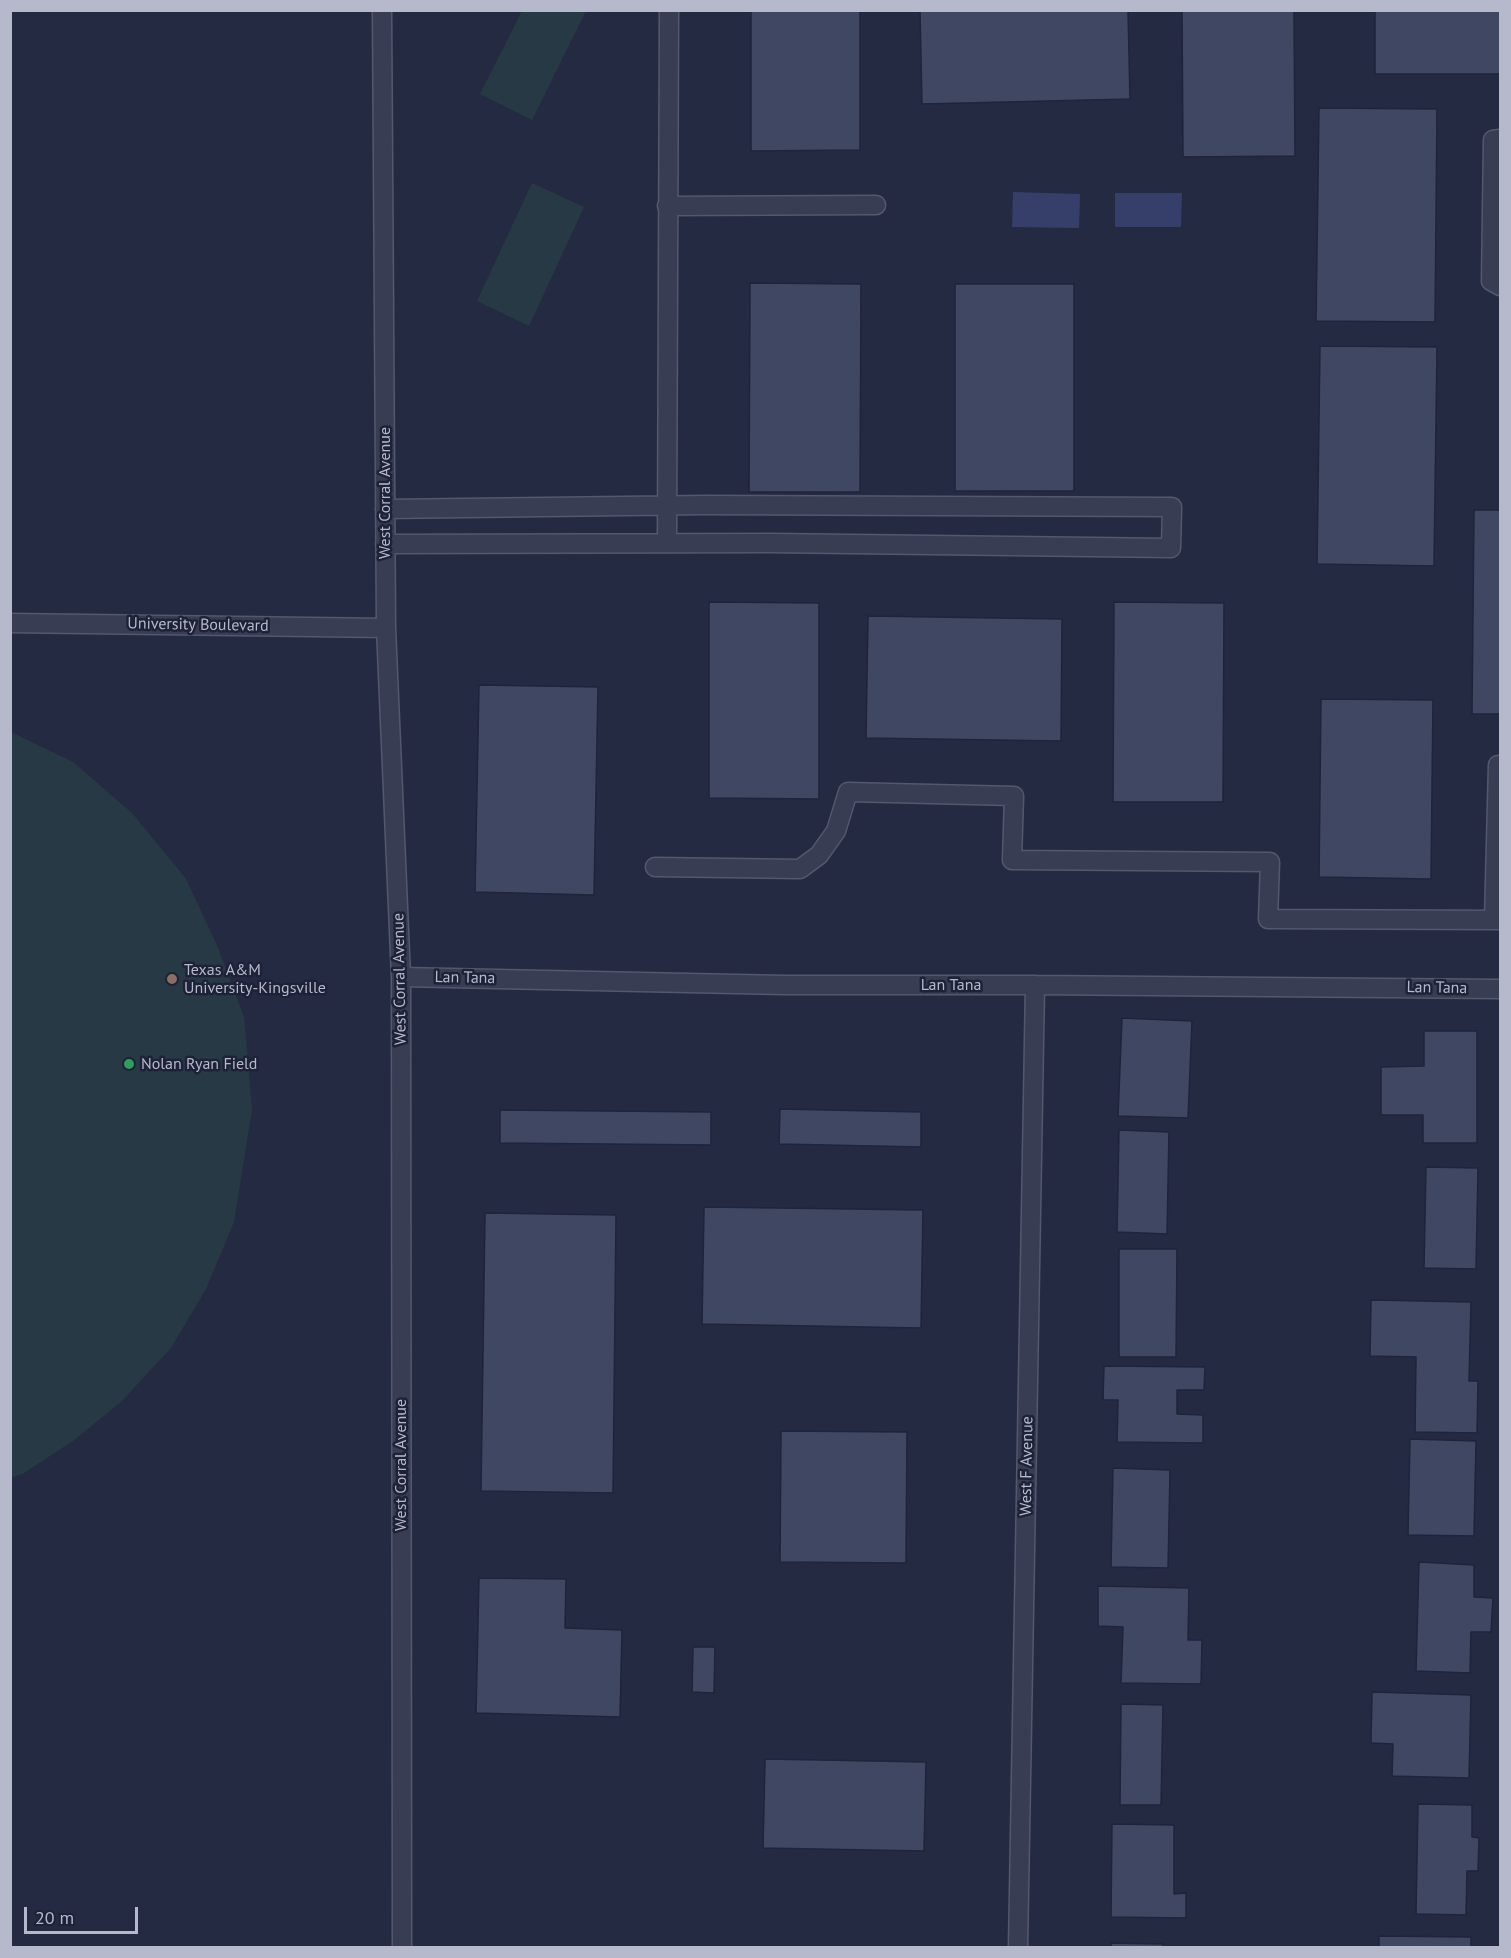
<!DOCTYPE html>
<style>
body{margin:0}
#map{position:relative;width:1511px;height:1958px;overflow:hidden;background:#252a43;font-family:"PT Sans",sans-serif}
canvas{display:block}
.frame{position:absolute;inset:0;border:12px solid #b6b9cc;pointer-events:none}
.scale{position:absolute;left:24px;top:1907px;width:114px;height:27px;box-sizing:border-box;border:3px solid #b6b9cc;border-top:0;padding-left:8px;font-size:18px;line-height:21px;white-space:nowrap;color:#b6b9cc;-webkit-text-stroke:4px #1e2238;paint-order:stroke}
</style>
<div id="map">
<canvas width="1511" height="1958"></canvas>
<div class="frame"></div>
<div class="scale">20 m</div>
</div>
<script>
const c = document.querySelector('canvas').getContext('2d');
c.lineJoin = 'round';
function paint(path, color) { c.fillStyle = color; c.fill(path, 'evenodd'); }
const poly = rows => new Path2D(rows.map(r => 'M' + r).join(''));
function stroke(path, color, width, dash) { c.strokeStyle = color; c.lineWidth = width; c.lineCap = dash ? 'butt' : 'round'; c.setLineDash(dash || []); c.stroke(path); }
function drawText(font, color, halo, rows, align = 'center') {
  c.font = font + ' "PT Sans",sans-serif'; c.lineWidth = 5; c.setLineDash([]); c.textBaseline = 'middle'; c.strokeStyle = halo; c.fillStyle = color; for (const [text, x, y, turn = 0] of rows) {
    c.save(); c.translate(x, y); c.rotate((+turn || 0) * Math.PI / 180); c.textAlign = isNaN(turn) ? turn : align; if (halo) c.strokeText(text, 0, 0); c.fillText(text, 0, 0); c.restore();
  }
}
paint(poly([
 [522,11,586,11,532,120,480,94],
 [532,183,584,207,529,326,477,301],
 [11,732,73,762,132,813,186,879,216,943,244,1017,252,1110,234,1222,206,1289,171,1348,121,1402,73,1441,24,1473,11,1478]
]), '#273944');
paint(poly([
 [1013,192,1080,194,1079,228,1012,227],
 [1115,193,1182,193,1181,227,1115,227]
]), '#353f69');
const building = poly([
 [751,10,860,10,860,150,751,151,751,10],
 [920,10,1128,10,1130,99,922,104,920,10],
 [1182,10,1294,10,1295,156,1183,157,1182,10],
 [1375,10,1500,10,1500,74,1375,74,1375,10],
 [1319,108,1437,109,1435,322,1316,321,1319,108],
 [750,283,861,284,860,492,749,492,750,283],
 [955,284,1074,284,1074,491,955,491,955,284],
 [1320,346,1437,347,1434,566,1317,564,1320,346],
 [1474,510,1500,510,1500,714,1472,714,1474,510],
 [709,602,819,603,819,799,709,798,709,602],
 [1114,602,1224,603,1223,802,1113,802,1114,602],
 [868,616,1062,619,1061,741,866,738,868,616],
 [479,685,598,687,594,895,475,892,479,685],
 [1321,699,1433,700,1431,879,1319,877,1321,699],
 [1122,1018,1192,1021,1188,1118,1118,1116,1122,1018],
 [1424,1031,1477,1031,1477,1143,1423,1143,1423,1115,1381,1115,1381,1067,1424,1066,1424,1031],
 [780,1109,921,1112,921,1147,779,1144,780,1109],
 [500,1110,711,1112,711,1145,500,1143,500,1110],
 [1119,1130,1169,1132,1167,1234,1117,1232,1119,1130],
 [1426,1167,1478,1168,1476,1269,1424,1268,1426,1167],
 [704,1207,923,1210,921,1328,702,1324,704,1207],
 [485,1213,616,1215,613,1493,481,1491,485,1213],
 [1119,1249,1177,1249,1176,1357,1119,1357,1119,1249],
 [1371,1300,1471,1302,1469,1381,1478,1381,1477,1433,1415,1432,1416,1357,1370,1356,1371,1300],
 [1104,1366,1205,1367,1204,1390,1177,1390,1177,1414,1203,1415,1203,1443,1117,1442,1118,1400,1103,1400,1104,1366],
 [781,1431,907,1432,906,1563,780,1562,781,1431],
 [1410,1439,1476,1441,1474,1536,1408,1535,1410,1439],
 [1113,1468,1170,1470,1168,1568,1111,1567,1113,1468],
 [1419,1562,1474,1565,1474,1597,1493,1598,1491,1632,1471,1632,1470,1673,1416,1671,1419,1562],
 [479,1578,566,1579,565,1628,622,1630,620,1717,476,1713,479,1578],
 [1098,1586,1189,1588,1188,1640,1202,1640,1201,1684,1121,1683,1123,1627,1098,1626,1098,1586],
 [693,1647,715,1647,714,1693,692,1692,693,1647],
 [1372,1692,1471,1695,1469,1778,1392,1776,1393,1744,1371,1743,1372,1692],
 [1121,1704,1163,1705,1161,1805,1120,1805,1121,1704],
 [765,1759,926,1762,924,1851,763,1848,765,1759],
 [1418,1804,1472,1805,1472,1837,1479,1838,1478,1871,1467,1871,1466,1915,1416,1914,1418,1804],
 [1112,1824,1174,1825,1174,1894,1186,1893,1186,1918,1111,1917,1112,1824],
 [1379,1936,1471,1937,1471,1948,1379,1948,1379,1936],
 [1111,1943,1163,1944,1163,1948,1111,1948,1111,1943]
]);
paint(building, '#404763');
stroke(building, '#20243a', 1.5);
const service = poly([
 [1500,139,1493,140,1491,281,1500,286],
 [667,206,876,205],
 [385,509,705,505,1172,507,1171,548,771,543,385,544],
 [667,543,669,10],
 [655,867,800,869,819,855,836,831,848,792,1014,796,1012,860,1270,862,1268,919,1500,920],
 [1494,920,1498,765,1500,765]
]);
const minor = poly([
 [382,10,386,628,401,977,402,1948],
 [10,623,386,628],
 [401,977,784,985,1035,985,1500,989],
 [1018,1948,1035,985]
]);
stroke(service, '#54586d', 21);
stroke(minor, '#54586d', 21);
stroke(service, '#393d53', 18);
stroke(minor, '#393d53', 18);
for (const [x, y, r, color] of [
 [172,979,6,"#8d6e63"],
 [129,1064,6,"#2e9e5b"]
]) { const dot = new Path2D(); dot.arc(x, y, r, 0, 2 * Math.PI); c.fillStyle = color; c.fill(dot); stroke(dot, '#1e2238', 2); }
drawText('16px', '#b6b9cc', '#1e2238', [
 ["West Corral Avenue",385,493,-90],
 ["University Boulevard",198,625,1],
 ["Lan Tana",465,978,1],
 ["West Corral Avenue",400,979,-91],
 ["Lan Tana",951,985],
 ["Lan Tana",1437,988,1],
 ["West Corral Avenue",401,1465,-90],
 ["West F Avenue",1027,1466,-89]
]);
drawText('16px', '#b6b9cc', '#1e2238', [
 ["Texas A&M",184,970],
 ["University-Kingsville",184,988],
 ["Nolan Ryan Field",141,1064]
], 'left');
</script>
